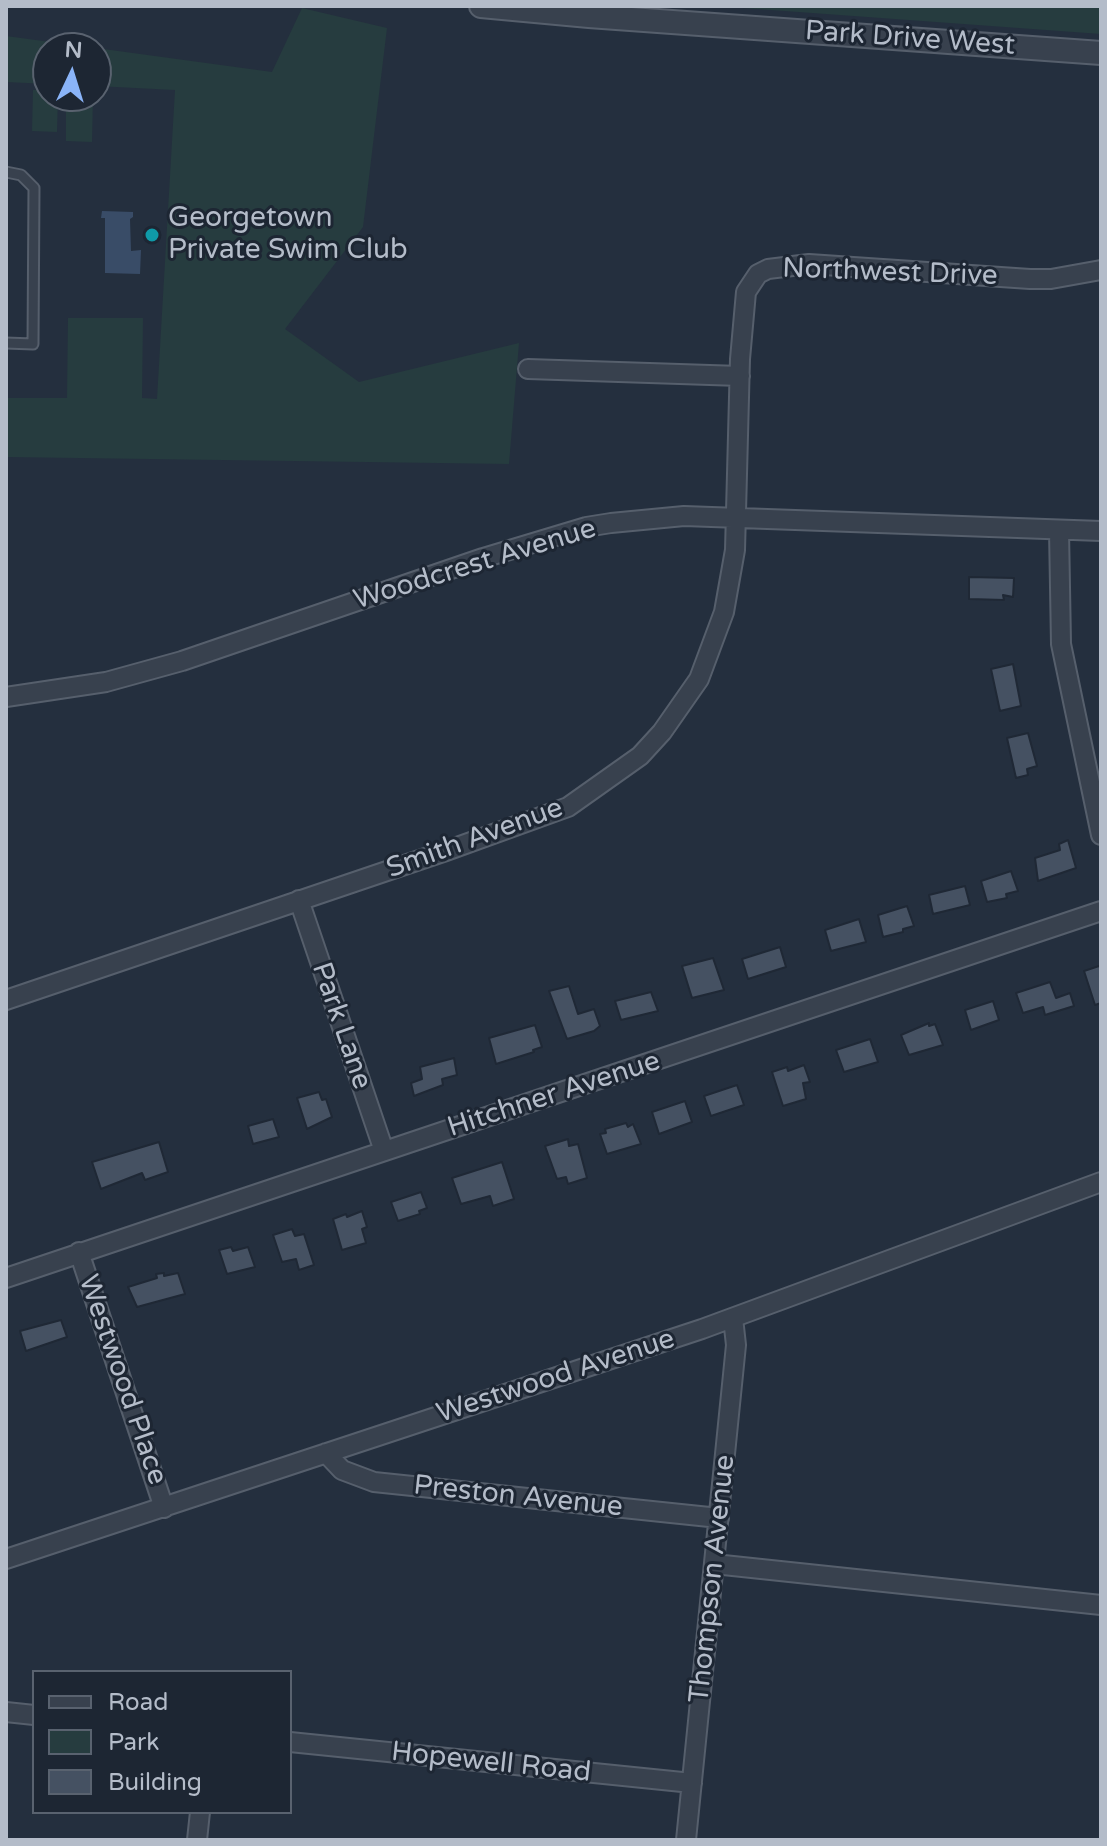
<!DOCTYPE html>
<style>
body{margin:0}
#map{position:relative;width:1107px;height:1846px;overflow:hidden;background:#242f3e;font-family:"Varela Round",sans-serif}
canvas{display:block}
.frame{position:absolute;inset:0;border:8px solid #b4bcc9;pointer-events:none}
.legend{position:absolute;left:32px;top:1670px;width:260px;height:144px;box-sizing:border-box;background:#1d2633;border:2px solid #59626f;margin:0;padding:10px 14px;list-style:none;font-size:24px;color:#b4bcc9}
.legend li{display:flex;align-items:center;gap:16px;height:40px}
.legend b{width:40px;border:2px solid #59626f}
.north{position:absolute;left:32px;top:32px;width:80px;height:80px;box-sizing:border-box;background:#1d2633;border:2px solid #59626f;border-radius:50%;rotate:4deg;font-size:22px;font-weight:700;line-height:32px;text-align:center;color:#b4bcc9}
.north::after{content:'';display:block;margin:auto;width:28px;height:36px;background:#8ab4f8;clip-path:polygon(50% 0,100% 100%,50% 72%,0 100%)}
</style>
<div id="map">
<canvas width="1107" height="1846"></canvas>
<div class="frame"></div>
<ul class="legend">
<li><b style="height:10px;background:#38414e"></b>Road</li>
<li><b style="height:22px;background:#263c3f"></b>Park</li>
<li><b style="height:22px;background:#455162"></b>Building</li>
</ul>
<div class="north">N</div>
</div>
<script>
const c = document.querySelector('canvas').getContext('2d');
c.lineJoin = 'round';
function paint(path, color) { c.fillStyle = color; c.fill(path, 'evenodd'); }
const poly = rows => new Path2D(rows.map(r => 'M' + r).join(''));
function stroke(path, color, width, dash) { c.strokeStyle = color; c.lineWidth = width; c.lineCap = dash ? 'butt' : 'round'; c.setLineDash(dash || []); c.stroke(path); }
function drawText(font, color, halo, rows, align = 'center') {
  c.font = font + ' "Varela Round",sans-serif'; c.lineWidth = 6; c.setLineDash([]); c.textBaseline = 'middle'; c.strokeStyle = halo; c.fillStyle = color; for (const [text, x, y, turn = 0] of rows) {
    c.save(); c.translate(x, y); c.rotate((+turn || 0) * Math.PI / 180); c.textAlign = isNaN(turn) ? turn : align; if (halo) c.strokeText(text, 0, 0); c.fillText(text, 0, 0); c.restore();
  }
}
paint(poly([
 [716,6,1101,6,1101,34],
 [302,8,387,28,363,227,285,329,359,382,519,343,509,464,6,457,6,398,67,398,68,318,143,318,142,398,157,399,175,90,96,86,96,48,272,72],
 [6,36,95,48,48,48,48,84,6,82],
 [33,90,48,90,48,96,58,96,57,132,32,131],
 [66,96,93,96,92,142,66,141]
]), '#263c3f');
paint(poly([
 [102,211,133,212,133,217,130,219,131,251,141,250,140,274,105,273,105,218,101,218]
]), '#394c67');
const building = poly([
 [969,577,1014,578,1013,597,1003,595,1004,600,969,599,969,577],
 [1013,664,1021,706,1000,711,991,669,1013,664],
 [1028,733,1037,766,1027,769,1028,775,1016,778,1007,738,1028,733],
 [1068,840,1076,868,1038,881,1035,858,1060,850,1059,844,1068,840],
 [1011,871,1018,891,1006,894,1007,898,987,902,981,881,1011,871],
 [965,886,970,905,933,914,929,895,965,886],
 [907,906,914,926,903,929,903,932,883,937,878,915,907,906],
 [859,919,866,942,831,951,825,930,859,919],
 [780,947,786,967,748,979,742,959,780,947],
 [713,958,724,990,692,998,682,966,713,958],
 [1099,966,1101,969,1101,1003,1095,1005,1084,971,1099,966],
 [1050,982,1056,998,1070,993,1074,1006,1045,1015,1043,1007,1023,1013,1016,993,1050,982],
 [569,986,578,1014,594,1009,600,1026,594,1031,567,1039,549,991,569,986],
 [651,992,658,1011,621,1020,615,1001,651,992],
 [993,1001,999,1020,971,1030,965,1010,993,1001],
 [929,1023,929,1026,935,1024,943,1045,909,1055,901,1035,929,1023],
 [535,1025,542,1047,533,1050,534,1052,496,1064,489,1038,535,1025],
 [870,1039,878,1062,844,1072,836,1050,870,1039],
 [454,1058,457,1075,442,1079,443,1085,414,1096,411,1083,422,1079,420,1067,454,1058],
 [804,1065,810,1082,803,1083,806,1099,783,1106,772,1072,787,1067,788,1071,804,1065],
 [737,1085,744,1105,711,1116,704,1096,737,1085],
 [319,1092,322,1100,326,1099,332,1117,307,1129,297,1098,319,1092],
 [685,1101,692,1122,659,1134,652,1112,685,1101],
 [273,1119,279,1137,253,1144,248,1126,273,1119],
 [626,1123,628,1127,633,1124,641,1144,607,1154,600,1134,606,1133,605,1129,626,1123],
 [568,1139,569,1146,578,1144,587,1178,568,1184,566,1177,557,1179,545,1146,568,1139],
 [159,1142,168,1172,145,1180,142,1173,101,1189,92,1162,159,1142],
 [502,1162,514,1199,493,1206,490,1196,461,1204,452,1178,502,1162],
 [421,1192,427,1208,419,1211,420,1214,398,1221,391,1202,421,1192],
 [362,1211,367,1227,362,1229,366,1243,342,1250,333,1219,346,1214,347,1217,362,1211],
 [292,1229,295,1236,304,1234,314,1265,299,1270,296,1259,282,1262,273,1235,292,1229],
 [231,1247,233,1251,248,1247,255,1267,227,1274,219,1250,231,1247],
 [164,1273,164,1276,178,1273,185,1294,137,1307,128,1287,157,1278,156,1274,164,1273],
 [61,1320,67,1337,26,1351,20,1331,61,1320]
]);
paint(building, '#455162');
stroke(building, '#1f2835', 2);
const service = poly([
 [6,172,21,175,34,188,33,344,6,343]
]);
const minor = poly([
 [528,369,740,376],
 [1059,530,1061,644,1101,835],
 [6,697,106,682,182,661,483,558,586,527,611,523,684,516,1101,531],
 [299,900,384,1151],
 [6,1000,446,851,568,807,640,756,662,732,699,679,724,612,735,550,740,359,746,292,758,274,768,269,809,264,1030,279,1051,279,1101,270],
 [79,1252,164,1508],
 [6,1278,1101,911],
 [326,1453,342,1470,374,1482,719,1518],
 [6,1559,702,1329,1101,1182],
 [714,1564,1101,1605],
 [6,1712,34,1715],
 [290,1742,692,1783],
 [197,1840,200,1812],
 [686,1840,736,1345,733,1318]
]);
const tertiary = poly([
 [481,6,589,16,1101,53]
]);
stroke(service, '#565f6c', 13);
stroke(minor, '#565f6c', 22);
stroke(tertiary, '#565f6c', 26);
stroke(service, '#38414e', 9);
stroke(minor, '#38414e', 18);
stroke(tertiary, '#38414e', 22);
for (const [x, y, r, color] of [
 [152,235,8,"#0f9aa8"]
]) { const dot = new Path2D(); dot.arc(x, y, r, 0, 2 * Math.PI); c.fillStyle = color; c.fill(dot); stroke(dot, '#1d2633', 3); }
drawText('28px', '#b4bcc9', '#1d2633', [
 ["Park Drive West",910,39,4],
 ["Northwest Drive",890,273,2],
 ["Woodcrest Avenue",475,565,-17],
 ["Smith Avenue",475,839,-20],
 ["Park Lane",341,1026,71],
 ["Hitchner Avenue",554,1095,-18],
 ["Westwood Avenue",556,1377,-18],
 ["Westwood Place",122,1380,71],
 ["Preston Avenue",518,1497,6],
 ["Thompson Avenue",713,1579,-84],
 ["Hopewell Road",491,1763,6]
]);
drawText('28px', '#b4bcc9', '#1d2633', [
 ["Georgetown",168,219],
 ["Private Swim Club",168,251]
], 'left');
</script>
